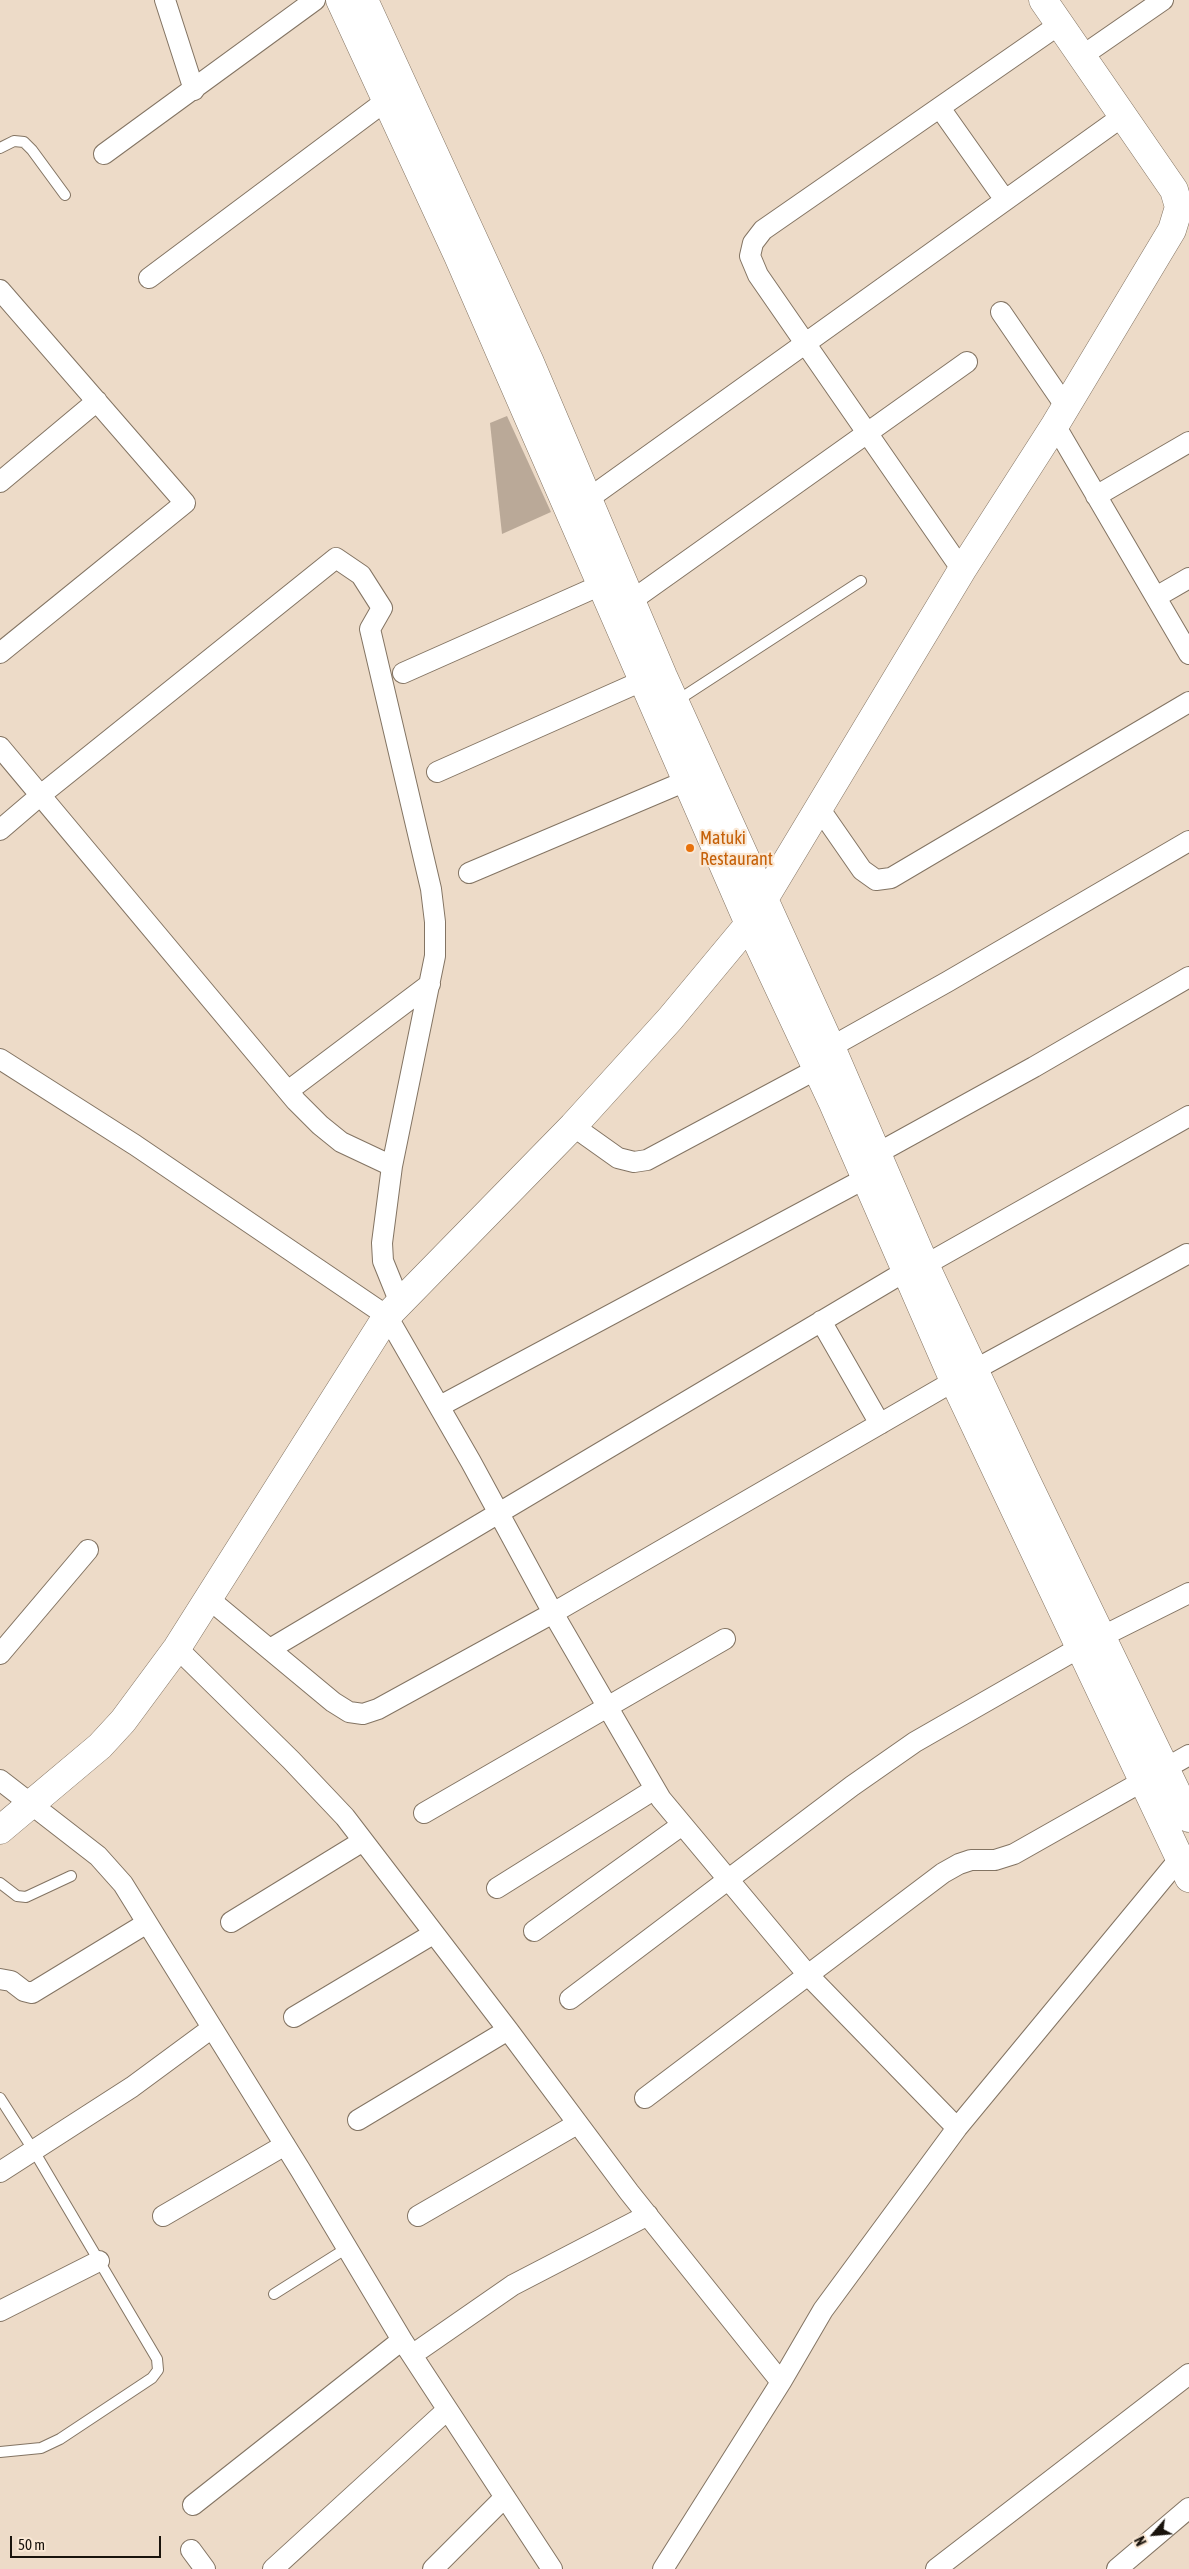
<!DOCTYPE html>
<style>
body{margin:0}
#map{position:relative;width:1189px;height:2569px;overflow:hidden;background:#eddbc8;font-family:"Asap Condensed",sans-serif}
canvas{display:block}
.north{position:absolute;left:1129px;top:2509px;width:50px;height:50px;-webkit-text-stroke:4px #fae8d5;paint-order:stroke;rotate:243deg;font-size:14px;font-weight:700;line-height:20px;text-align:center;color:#19130c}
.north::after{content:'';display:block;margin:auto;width:18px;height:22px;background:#19130c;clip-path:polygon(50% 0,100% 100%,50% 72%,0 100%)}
.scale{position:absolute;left:10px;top:2536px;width:151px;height:22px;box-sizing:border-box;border:2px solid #19130c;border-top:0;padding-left:6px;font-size:15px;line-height:18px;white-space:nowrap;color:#19130c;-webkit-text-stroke:4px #fae8d5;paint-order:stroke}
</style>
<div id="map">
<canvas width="1189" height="2569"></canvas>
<div class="north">N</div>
<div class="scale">50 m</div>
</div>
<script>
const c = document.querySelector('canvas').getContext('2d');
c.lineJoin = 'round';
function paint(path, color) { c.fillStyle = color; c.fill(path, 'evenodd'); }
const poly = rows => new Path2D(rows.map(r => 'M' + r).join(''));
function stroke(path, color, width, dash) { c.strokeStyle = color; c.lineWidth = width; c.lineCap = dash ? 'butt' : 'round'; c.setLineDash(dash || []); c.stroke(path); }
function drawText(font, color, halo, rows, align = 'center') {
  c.font = font + ' "Asap Condensed",sans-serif'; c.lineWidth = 4.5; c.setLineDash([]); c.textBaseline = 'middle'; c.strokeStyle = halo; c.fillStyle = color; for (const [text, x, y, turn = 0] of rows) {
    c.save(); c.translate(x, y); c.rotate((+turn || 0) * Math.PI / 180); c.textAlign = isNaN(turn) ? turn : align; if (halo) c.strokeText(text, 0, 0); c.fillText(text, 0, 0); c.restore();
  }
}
paint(poly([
 [507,416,551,512,502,534,490,423]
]), '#baa998');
const lane = poly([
 [0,148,14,141,24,142,32,150,65,195],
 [675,702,861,581],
 [0,1883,17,1896,26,1897,71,1876],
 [0,2098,34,2151,157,2359,158,2370,152,2378,60,2439,41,2448,0,2452],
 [274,2294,347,2248]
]);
const street = poly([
 [165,0,194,90],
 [1082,56,1163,0],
 [940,108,1005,200],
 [104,154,315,0],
 [149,278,387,100],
 [0,290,185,503,0,653],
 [1001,312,1066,407],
 [1055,425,1189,654],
 [0,482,97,401],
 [1096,496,1189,442],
 [588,499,1123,116],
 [962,570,758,275,750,256,753,243,763,230,1060,24],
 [1156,597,1189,578],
 [631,601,967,362],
 [403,673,601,585],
 [0,747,296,1101,320,1125,341,1142,392,1166],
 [437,772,642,681],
 [819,808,862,870,876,880,891,878,1189,702],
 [0,830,42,794,336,558,361,575,382,608,370,629,431,889,435,922,435,956,392,1166,382,1243,383,1261,400,1303],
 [469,873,686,781],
 [831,1047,947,982,1189,841],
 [0,1059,135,1145,387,1316,471,1462,553,1613,661,1799,808,1975,957,2128],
 [288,1091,430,984],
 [573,1126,618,1158,634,1162,647,1160,817,1069],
 [878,1153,1034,1067,1189,977],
 [925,1265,1189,1116],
 [821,1321,880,1424],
 [440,1406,866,1178],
 [209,1599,333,1702,349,1712,363,1714,378,1709,553,1613,954,1381,1187,1254],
 [177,1648,291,1760,345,1817,508,2030,629,2192,781,2382],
 [270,1649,906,1271],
 [0,1654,88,1550],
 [0,1780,98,1856,123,1884,301,2171,402,2340,552,2569],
 [424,1813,725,1639],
 [497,1888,655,1789],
 [231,1922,363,1841],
 [534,1931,682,1825],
 [0,1979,11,1981,24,1991,32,1993,147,1923],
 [570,1999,852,1786,915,1742,1079,1648,1189,1593],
 [294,2017,433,1934],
 [645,2098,943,1873,959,1864,971,1860,995,1860,1014,1854,1189,1755],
 [358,2120,508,2030],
 [0,2172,132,2087,212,2028],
 [163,2216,285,2145],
 [418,2216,577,2124],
 [0,2311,99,2261],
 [412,2355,513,2285,648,2215],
 [193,2505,402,2340],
 [191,2550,205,2569],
 [273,2569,447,2410],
 [433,2569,505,2497],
 [663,2569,781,2382,823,2310,957,2128,1180,1858],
 [936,2569,1189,2374],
 [1117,2569,1189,2508]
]);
const secondary = poly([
 [340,0,458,256,749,924,832,1101,954,1381,1189,1878],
 [364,0,529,360,663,676,831,1047,925,1265,1025,1478,1189,1818],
 [0,1830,100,1746,123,1721,177,1648,387,1316,573,1126,670,1019,749,924,962,570,1055,425,1172,230,1179,207,1174,190,1043,0]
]);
stroke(lane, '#837463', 12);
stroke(street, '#837463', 22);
stroke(secondary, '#837463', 29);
stroke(lane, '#fff', 10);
stroke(street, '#fff', 20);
stroke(secondary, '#fff', 28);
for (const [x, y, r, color] of [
 [690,848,5,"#e8710a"]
]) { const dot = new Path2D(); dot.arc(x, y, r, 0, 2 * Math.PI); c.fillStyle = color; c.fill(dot); stroke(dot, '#fae8d5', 2); }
drawText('18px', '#c56008', '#fae8d5', [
 ["Matuki",700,838],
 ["Restaurant",700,859]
], 'left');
</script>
